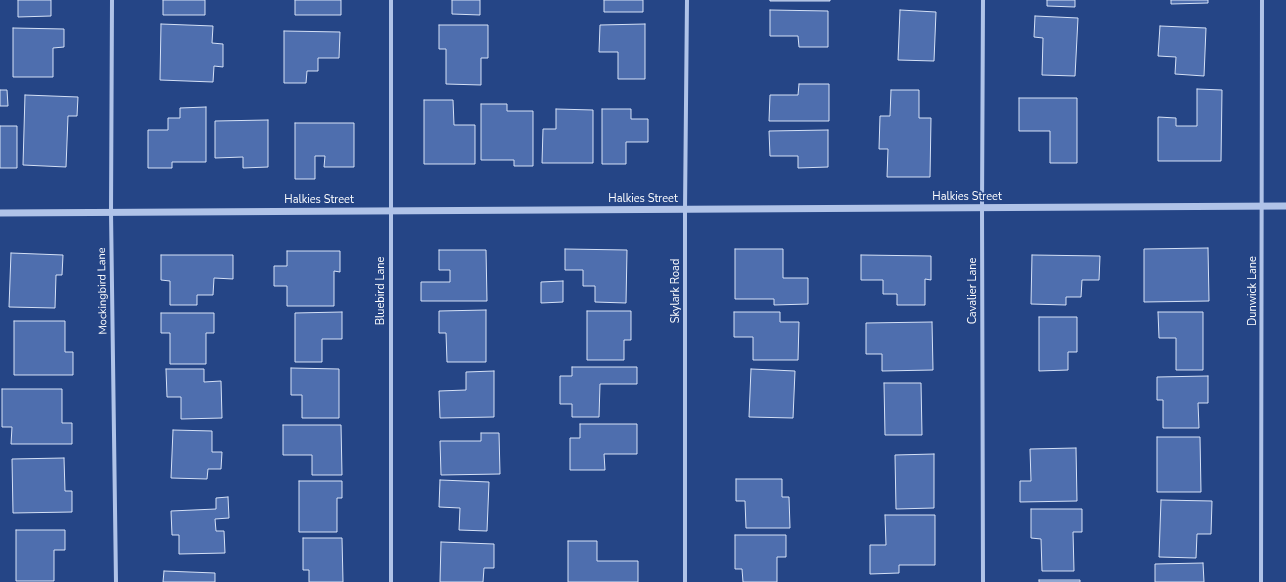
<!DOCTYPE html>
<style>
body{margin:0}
canvas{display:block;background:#254586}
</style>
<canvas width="1286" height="582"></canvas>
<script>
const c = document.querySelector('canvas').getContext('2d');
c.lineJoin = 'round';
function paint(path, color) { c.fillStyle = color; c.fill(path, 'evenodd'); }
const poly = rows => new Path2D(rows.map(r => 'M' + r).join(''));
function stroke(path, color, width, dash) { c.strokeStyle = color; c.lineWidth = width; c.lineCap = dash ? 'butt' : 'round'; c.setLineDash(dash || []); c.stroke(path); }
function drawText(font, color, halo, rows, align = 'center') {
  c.font = font + ' "Nunito Sans",sans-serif'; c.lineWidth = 3; c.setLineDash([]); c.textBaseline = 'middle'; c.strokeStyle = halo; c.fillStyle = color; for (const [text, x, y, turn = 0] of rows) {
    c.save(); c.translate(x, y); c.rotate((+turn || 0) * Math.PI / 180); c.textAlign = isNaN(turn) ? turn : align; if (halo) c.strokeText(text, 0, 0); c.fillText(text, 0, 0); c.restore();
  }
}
const building = poly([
 [18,0,51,0,51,16,18,17,18,0],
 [163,0,205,0,205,15,163,15,163,0],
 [295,0,341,0,341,15,295,15,295,0],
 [452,0,480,0,480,15,452,14,452,0],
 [604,0,643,0,643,12,604,12,604,0],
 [770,0,830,0,830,1,770,1,770,0],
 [1047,0,1075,0,1075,7,1047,6,1047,0],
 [1171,0,1208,0,1208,3,1171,4,1171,0],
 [770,10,828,11,828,47,799,47,798,36,770,36,770,10],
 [900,10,936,12,934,61,898,60,900,10],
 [1035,16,1078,18,1075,76,1042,75,1043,38,1034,37,1035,16],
 [161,24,213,26,212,43,223,44,223,67,214,66,213,82,160,80,161,24],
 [645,24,645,79,618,79,618,52,599,52,600,25,645,24],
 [439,25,488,25,488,58,481,58,481,85,446,84,446,49,439,49,439,25],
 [1160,26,1206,28,1204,76,1175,74,1176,57,1158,56,1160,26],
 [13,28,64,29,64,47,53,48,53,77,13,77,13,28],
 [284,31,340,32,339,58,318,58,318,71,307,71,306,83,284,83,284,31],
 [799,84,829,84,829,121,769,121,770,95,798,95,799,84],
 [1197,89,1222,90,1221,161,1158,161,1158,117,1176,118,1176,126,1197,126,1197,89],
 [0,90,7,90,8,106,0,106,0,90],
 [891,90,919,90,919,118,931,118,930,177,887,177,888,149,879,149,880,116,890,116,891,90],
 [25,95,78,97,77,116,68,116,66,167,23,165,25,95],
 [1019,98,1077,98,1077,163,1050,163,1050,131,1019,131,1019,98],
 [424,100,453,100,454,125,475,125,475,164,424,164,424,100],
 [481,104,507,104,507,111,533,111,533,166,514,166,514,160,481,160,481,104],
 [206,107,206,162,172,162,172,168,148,168,148,130,168,130,168,118,180,118,180,108,206,107],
 [556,109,593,110,593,163,542,163,543,129,556,129,556,109],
 [602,109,631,109,631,119,648,119,648,142,626,142,626,164,602,164,602,109],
 [268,120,268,167,243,168,243,157,215,158,215,121,268,120],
 [295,123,354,123,354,167,324,167,325,156,315,156,315,179,295,179,295,123],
 [0,126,17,126,17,168,0,168,0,126],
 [828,130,828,167,798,168,798,156,770,156,769,131,828,130],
 [1208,248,1209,301,1144,302,1144,249,1208,248],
 [565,249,627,250,626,303,595,302,595,286,583,286,583,270,565,270,565,249],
 [735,249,783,249,783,278,808,278,808,304,774,305,774,299,735,299,735,249],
 [439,250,486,250,487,301,421,301,421,282,450,282,450,270,439,270,439,250],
 [287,251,340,251,340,272,334,271,334,306,287,306,287,286,274,286,274,266,287,266,287,251],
 [11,253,63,255,62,275,56,275,55,308,9,307,11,253],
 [161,255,233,255,233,279,214,278,213,295,197,295,197,305,170,305,170,281,161,280,161,255],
 [861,255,931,256,931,280,925,279,925,305,897,305,897,294,883,294,883,280,861,280,861,255],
 [1032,255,1100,256,1099,280,1082,280,1081,297,1066,297,1066,305,1031,304,1032,255],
 [563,281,563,302,541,303,541,282,563,281],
 [486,310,486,362,447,362,446,333,439,333,439,311,486,310],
 [587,311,631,311,631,340,624,340,624,360,587,360,587,311],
 [342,312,342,339,322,339,322,362,295,362,295,313,342,312],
 [734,312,780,312,780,322,799,322,798,360,753,360,753,337,734,337,734,312],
 [1158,312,1203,312,1203,370,1176,370,1176,338,1159,338,1158,312],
 [161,313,214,313,214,333,206,333,206,364,170,364,170,333,161,333,161,313],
 [1039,317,1077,317,1077,352,1068,352,1068,370,1039,371,1039,317],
 [14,321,65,321,65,352,73,352,73,375,14,375,14,321],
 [932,322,933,370,882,371,882,354,866,354,866,323,932,322],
 [572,367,637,367,637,384,600,384,599,417,572,417,572,404,560,404,560,376,572,376,572,367],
 [291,368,339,369,339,418,302,418,302,395,291,395,291,368],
 [166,369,204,369,204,382,221,381,222,418,181,419,181,397,167,397,166,369],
 [751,369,795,371,793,418,749,417,751,369],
 [494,371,494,417,440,418,439,391,466,390,466,372,494,371],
 [1208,376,1208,403,1198,403,1199,428,1163,428,1163,400,1157,400,1157,377,1208,376],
 [884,383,921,383,922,435,885,435,884,383],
 [2,389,62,389,62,423,72,423,72,444,11,444,12,427,2,427,2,389],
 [580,424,637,424,637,454,604,454,605,470,570,470,570,438,580,438,580,424],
 [283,425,341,425,342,475,312,475,312,455,283,455,283,425],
 [173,430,212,431,212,452,222,452,221,469,208,469,207,479,171,478,173,430],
 [481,433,499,433,500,474,441,475,440,441,481,441,481,433],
 [1157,437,1200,437,1201,492,1157,492,1157,437],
 [1076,448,1077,501,1020,502,1020,481,1031,481,1030,449,1076,448],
 [934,454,934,508,896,509,895,455,934,454],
 [64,458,65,491,72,491,72,512,13,513,12,459,64,458],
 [736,479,782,479,782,497,789,497,790,528,746,528,745,501,736,501,736,479],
 [440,480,489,482,487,531,459,530,460,508,439,507,440,480],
 [299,481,342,481,342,498,337,498,337,532,299,532,299,481],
 [228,497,229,518,215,519,216,531,224,531,225,553,179,554,179,535,172,535,171,511,216,509,216,498,228,497],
 [1161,500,1212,501,1211,534,1197,534,1196,558,1159,557,1161,500],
 [1031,509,1082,509,1082,532,1073,532,1074,571,1042,571,1041,539,1031,538,1031,509],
 [885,515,935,515,935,565,899,565,899,573,870,574,870,545,886,545,885,515],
 [16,530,65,530,65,550,54,550,54,581,16,581,16,530],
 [735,535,786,535,786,557,777,557,777,582,743,582,742,569,735,569,735,535],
 [303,538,342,538,343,582,309,582,309,570,303,570,303,538],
 [568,541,597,541,597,561,638,561,638,582,568,582,568,541],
 [441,542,494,544,494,568,484,568,483,582,440,582,441,542],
 [1203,563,1204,582,1155,582,1155,564,1203,563],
 [164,571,215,573,215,582,163,582,164,571],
 [1039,580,1080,580,1080,582,1039,582,1039,580]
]);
paint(building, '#4e6eae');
stroke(building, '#d4e0f6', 1);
stroke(poly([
 [112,0,111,212,116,582],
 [391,0,391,582],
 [983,0,982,208,983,582],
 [685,582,685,209,687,0],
 [1261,582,1262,0]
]), '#b0c3e8', 4);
stroke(poly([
 [0,213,1286,206]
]), '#b0c3e8', 7);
drawText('11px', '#fff', '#254586', [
 ["Halkies Street",967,197],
 ["Halkies Street",643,199],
 ["Halkies Street",319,200],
 ["Mockingbird Lane",103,291,-91],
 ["Bluebird Lane",381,291,-90],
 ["Skylark Road",676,291,-90],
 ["Cavalier Lane",973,291,-90],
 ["Dunwick Lane",1253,291,-90]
]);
</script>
